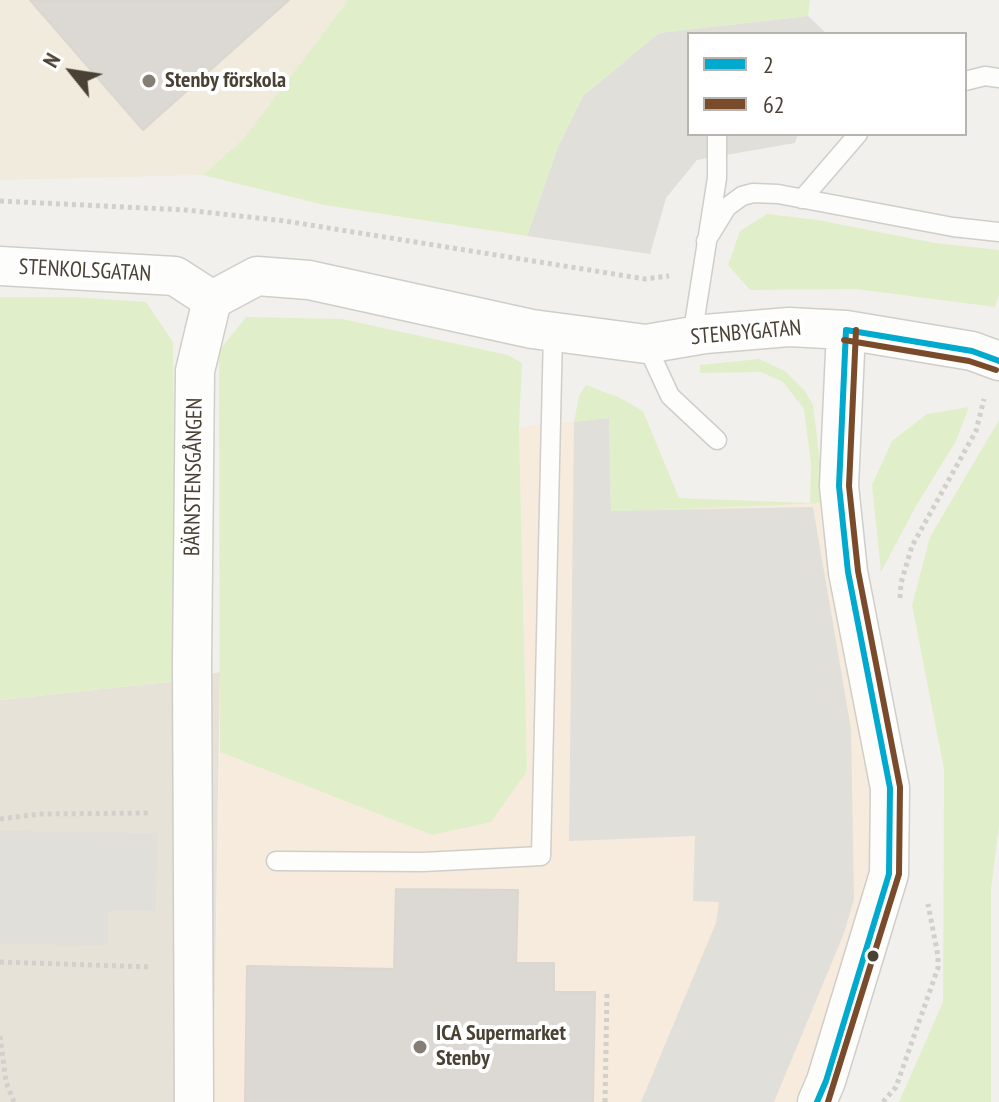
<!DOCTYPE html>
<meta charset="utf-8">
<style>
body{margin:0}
#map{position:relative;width:999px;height:1102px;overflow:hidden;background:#f2f0ec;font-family:"PT Sans Narrow",sans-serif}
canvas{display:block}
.legend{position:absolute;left:687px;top:32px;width:280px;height:104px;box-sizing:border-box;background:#fff;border:2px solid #b7b3ae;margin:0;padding:10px 14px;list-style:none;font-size:24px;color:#4a4135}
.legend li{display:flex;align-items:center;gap:16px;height:40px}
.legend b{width:40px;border:2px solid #b7b3ae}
.north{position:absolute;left:32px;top:32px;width:80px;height:80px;-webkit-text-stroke:6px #fff;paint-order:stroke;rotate:300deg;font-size:22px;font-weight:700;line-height:32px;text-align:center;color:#4a4135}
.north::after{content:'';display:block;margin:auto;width:28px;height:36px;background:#4a4135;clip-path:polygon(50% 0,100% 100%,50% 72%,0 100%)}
</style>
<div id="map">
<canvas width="999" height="1102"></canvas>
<ul class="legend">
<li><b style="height:10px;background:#00a9ce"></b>2</li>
<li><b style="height:10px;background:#7a4b2a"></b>62</li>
</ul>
<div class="north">N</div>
</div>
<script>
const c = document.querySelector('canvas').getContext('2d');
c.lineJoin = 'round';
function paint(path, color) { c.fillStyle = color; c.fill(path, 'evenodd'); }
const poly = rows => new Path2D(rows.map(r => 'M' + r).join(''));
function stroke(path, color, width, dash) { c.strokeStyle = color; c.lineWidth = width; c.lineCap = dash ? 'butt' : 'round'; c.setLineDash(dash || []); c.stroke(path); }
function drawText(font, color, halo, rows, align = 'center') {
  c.font = font + ' "PT Sans Narrow",sans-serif'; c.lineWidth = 8; c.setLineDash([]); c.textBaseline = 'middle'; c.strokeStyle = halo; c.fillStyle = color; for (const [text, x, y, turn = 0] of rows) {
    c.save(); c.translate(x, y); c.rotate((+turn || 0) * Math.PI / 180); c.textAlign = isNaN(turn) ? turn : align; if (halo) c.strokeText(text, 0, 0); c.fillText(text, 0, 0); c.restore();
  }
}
paint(poly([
 [220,672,213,1102,0,1102,0,700,177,681]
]), '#e7e2d8');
paint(poly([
 [609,418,611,511,825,503,870,727,871,875,817,1059,795,1102,213,1102,220,752,432,835,527,772,519,427]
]), '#f6ebdd');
paint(poly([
 [0,0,348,0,244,138,203,175,0,180]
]), '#f1ebdd');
paint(poly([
 [348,0,810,0,808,16,659,33,583,96,558,147,527,236,324,205,203,175,244,138],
 [767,214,818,220,935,243,999,250,999,294,995,307,856,289,750,290,728,265,740,231],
 [0,297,73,297,146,302,173,342,177,681,0,700],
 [246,317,342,319,508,355,522,363,519,427,527,771,491,822,432,835,220,752,219,351],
 [759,359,785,371,805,391,813,405,825,503,611,512,609,418,574,422,579,396,586,385,618,397,643,411,679,498,810,503,811,464,804,409,783,382,761,372,700,373,700,365],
 [969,407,956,441,916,506,881,572,872,485,892,441,927,414],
 [999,420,999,825,991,889,991,1102,899,1102,943,1002,944,769,912,605,930,537]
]), '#e0efc9');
paint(poly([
 [808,16,827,34,689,34,689,134,798,134,795,143,697,160,666,198,650,254,527,236,558,147,583,96,659,33],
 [609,418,611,511,813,507,851,729,854,899,844,933,774,1102,641,1102,716,923,719,902,693,901,695,836,569,841,574,422],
 [0,831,157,833,156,911,108,911,108,945,0,944]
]), '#e1dfda');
const building = poly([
 [30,0,289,0,143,130,30,0],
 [396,889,518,890,516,963,554,963,554,992,595,992,593,1102,245,1102,247,966,394,969,396,889]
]);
paint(building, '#dcd9d4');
stroke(building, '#dbd7d0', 2);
const service = poly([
 [965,81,985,76,999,78],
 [802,199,858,134],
 [706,241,727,207,742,196,753,193,778,194,953,227,999,232],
 [692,337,717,178,717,134],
 [646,344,670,396,717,440],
 [276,861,423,862,541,856,553,332]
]);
const minor = poly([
 [0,266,175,276,212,300],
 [194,1102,192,664,195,371,212,300,257,276,309,280,532,329,646,344,705,334,789,327,846,330,972,351,999,361],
 [817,1102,826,1081,889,874,890,788,848,572,839,486,846,330]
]);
stroke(service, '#d0cec9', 21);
stroke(minor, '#d0cec9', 41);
stroke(poly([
 [0,201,186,210,285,221,645,279,669,276],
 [900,598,901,583,912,546,976,431,984,399],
 [0,819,39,814,151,813],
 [0,962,152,967],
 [0,1036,6,1082,14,1102],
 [605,1102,607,992],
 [883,1102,896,1087,938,968,938,956,928,904]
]), '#d2d0ca', 5, [4, 4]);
stroke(service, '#fdfdfc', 18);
stroke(minor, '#fdfdfc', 38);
stroke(poly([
 [846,330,972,351,999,361],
 [817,1102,826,1081,889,874,890,788,848,572,839,486,846,330]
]), '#00a9ce', 6);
stroke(poly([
 [844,340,969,361,996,370],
 [828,1102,899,874,900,787,858,571,849,486,856,330]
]), '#7a4b2a', 6);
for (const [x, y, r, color] of [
 [149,81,8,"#857e75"],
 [873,956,7,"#4a4135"],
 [420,1047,8,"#857e75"]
]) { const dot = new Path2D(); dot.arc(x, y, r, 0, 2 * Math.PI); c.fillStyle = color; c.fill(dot); stroke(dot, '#fff', 3); }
drawText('bold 22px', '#4a4135', '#fff', [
 ["Stenby förskola",165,81],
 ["ICA Supermarket",436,1034],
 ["Stenby",436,1059]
], 'left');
drawText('22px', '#4a4135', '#fff', [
 ["STENKOLSGATAN",85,271,3],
 ["STENBYGATAN",746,333,-5],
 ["BÄRNSTENSGÅNGEN",194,477,-89]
]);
</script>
